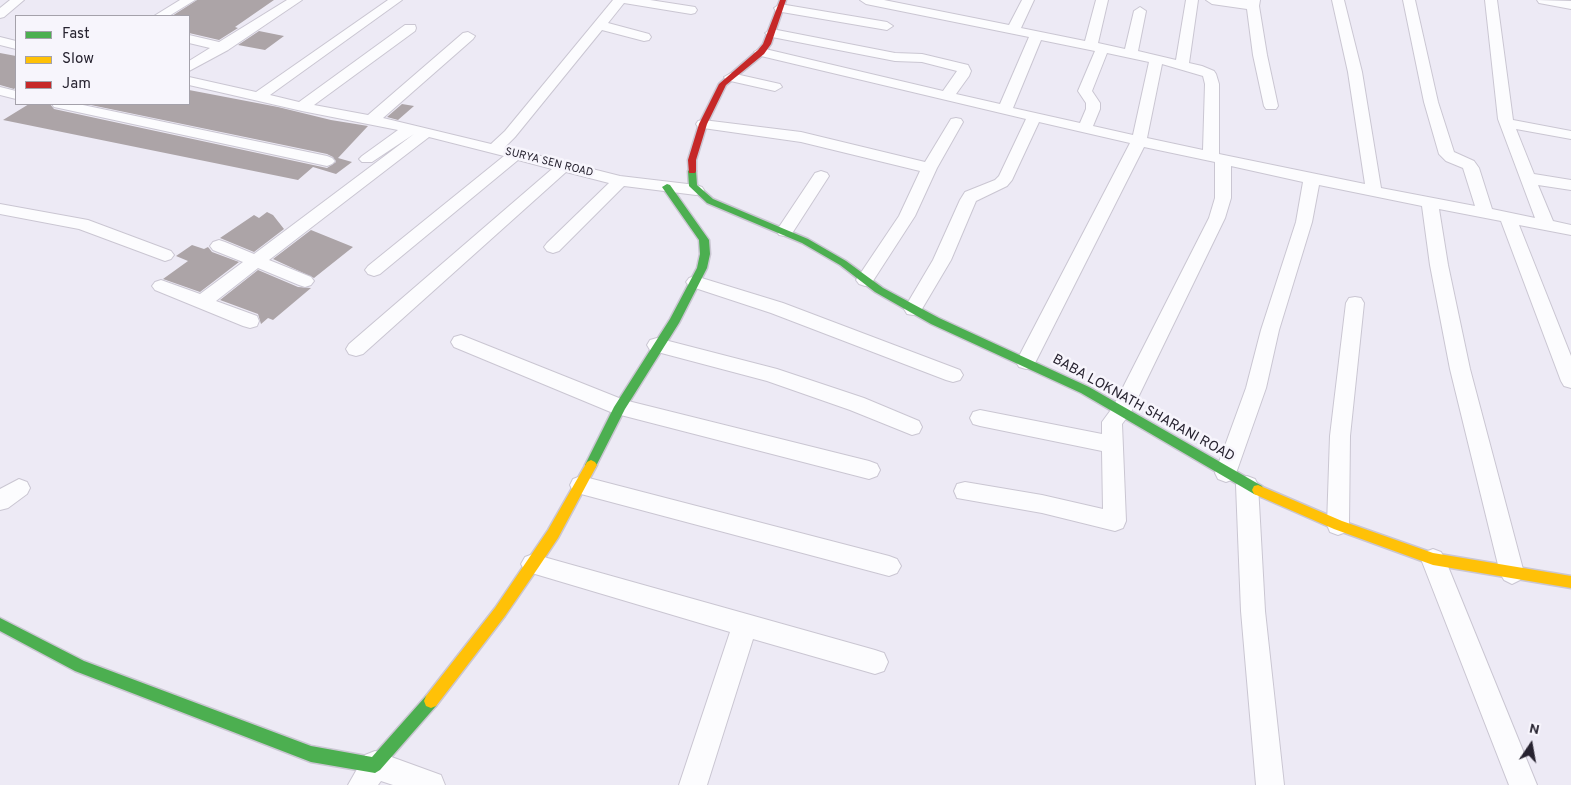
<!DOCTYPE html>
<style>
body{margin:0}
#map{position:relative;width:1571px;height:785px;overflow:hidden;background:#edeaf5;font-family:Overpass,sans-serif}
canvas{display:block}
.legend{position:absolute;left:15px;top:15px;width:175px;height:90px;box-sizing:border-box;background:#f7f5fc;border:1px solid #a4a1aa;margin:0;padding:6px 9px;list-style:none;font-size:15px;color:#272330}
.legend li{display:flex;align-items:center;gap:10px;height:25px}
.legend b{width:25px;border:1px solid #a4a1aa}
.north{position:absolute;left:1506px;top:720px;width:50px;height:50px;-webkit-text-stroke:4px #f7f5fc;paint-order:stroke;rotate:12deg;font-size:14px;font-weight:700;line-height:20px;text-align:center;color:#272330}
.north::after{content:'';display:block;margin:auto;width:18px;height:22px;background:#272330;clip-path:polygon(50% 0,100% 100%,50% 72%,0 100%)}
</style>
<div id="map">
<canvas width="1571" height="785"></canvas>
<ul class="legend">
<li><b style="height:6px;background:#4caf50"></b>Fast</li>
<li><b style="height:6px;background:#ffc107"></b>Slow</li>
<li><b style="height:6px;background:#c62828"></b>Jam</li>
</ul>
<div class="north">N</div>
</div>
<script>
const c = document.querySelector('canvas').getContext('2d');
c.lineJoin = 'round';
function paint(path, color) { c.fillStyle = color; c.fill(path, 'evenodd'); }
const poly = rows => new Path2D(rows.map(r => 'M' + r).join(''));
function stroke(path, color, width, dash) { c.strokeStyle = color; c.lineWidth = width; c.lineCap = dash ? 'butt' : 'round'; c.setLineDash(dash || []); c.stroke(path); }
function drawText(font, color, halo, rows, align = 'center') {
  c.font = font + ' Overpass,sans-serif'; c.lineWidth = 5; c.setLineDash([]); c.textBaseline = 'middle'; c.strokeStyle = halo; c.fillStyle = color; for (const [text, x, y, turn = 0] of rows) {
    c.save(); c.translate(x, y); c.rotate((+turn || 0) * Math.PI / 180); c.textAlign = isNaN(turn) ? turn : align; if (halo) c.strokeText(text, 0, 0); c.fillText(text, 0, 0); c.restore();
  }
}
paint(poly([
 [197,0,274,0,235,27,238,28,219,40,189,33,189,16,172,16],
 [259,31,284,36,265,50,238,45],
 [0,53,16,56,16,87,14,89,0,85],
 [189,90,278,107,331,120,368,126,338,158,352,162,336,174,313,167,298,180,3,120,29,104,50,104,54,109,327,168,336,162,333,157,327,154,86,104,189,104],
 [402,104,414,106,398,120,387,117],
 [267,212,273,215,284,229,254,252,220,238,254,215,259,218],
 [311,230,353,247,314,278,273,259],
 [192,245,204,249,208,247,212,252,239,262,200,292,163,279,188,261,176,256],
 [258,270,298,287,311,288,273,320,268,318,261,324,258,314,220,300]
]), '#aca4a7');
const street = poly([
 [10,0,24,0,4,17,0,18,0,8,10,0],
 [180,0,195,0,169,16,154,16,180,0],
 [287,0,302,0,228,50,189,71,189,61,210,48,189,43,189,35,219,42,287,0],
 [388,0,402,0,270,95,299,102,405,25,415,25,416,28,415,31,314,105,368,115,463,33,468,32,475,36,473,39,383,118,491,144,505,131,613,0,650,0,695,7,697,10,695,13,691,14,624,3,608,23,649,34,651,37,649,40,644,41,602,30,515,137,505,147,620,176,696,185,702,187,704,190,702,193,696,195,624,186,559,251,553,253,547,251,544,247,547,243,609,183,566,172,363,354,356,356,349,354,346,349,349,344,552,169,518,160,380,274,374,276,368,274,365,270,368,266,504,156,429,137,269,260,311,277,314,281,311,285,305,287,299,285,258,268,216,301,257,316,259,321,257,326,250,328,243,326,155,290,152,286,155,282,161,280,200,294,243,262,213,250,210,246,213,242,219,240,225,242,254,254,414,134,372,162,362,162,359,159,362,156,398,130,302,111,189,85,189,77,256,92,388,0],
 [860,0,884,0,1009,25,1022,0,1034,0,1021,28,1085,41,1096,0,1108,0,1098,43,1125,49,1134,11,1140,7,1146,11,1138,51,1176,60,1186,0,1198,0,1189,63,1202,66,1214,71,1216,74,1219,84,1219,154,1365,184,1348,72,1332,0,1344,0,1362,72,1381,188,1475,206,1463,168,1446,161,1439,154,1424,102,1403,0,1415,0,1438,102,1454,152,1474,161,1479,168,1492,209,1535,218,1498,119,1485,0,1497,0,1513,120,1571,131,1571,139,1516,129,1534,174,1571,180,1571,190,1538,185,1553,221,1571,225,1571,235,1519,225,1571,356,1571,388,1564,386,1561,381,1501,221,1439,209,1448,265,1470,369,1524,573,1520,580,1512,584,1504,580,1500,573,1450,369,1430,265,1422,206,1319,185,1312,222,1279,330,1266,388,1234,479,1226,482,1218,479,1215,473,1246,388,1261,330,1296,222,1303,182,1231,166,1231,198,1225,218,1131,412,1122,424,1126,521,1123,528,1115,531,1042,513,957,498,954,491,957,484,965,482,1042,495,1103,509,1102,451,980,426,973,424,970,418,973,412,980,410,1102,434,1102,422,1113,407,1209,218,1215,198,1215,162,1144,147,1033,367,1026,369,1019,367,1016,362,1130,143,1039,122,1012,180,1007,186,976,201,951,260,919,314,913,315,907,314,904,309,933,260,960,200,965,192,995,180,999,176,1026,119,761,56,754,52,761,48,943,91,957,71,922,62,895,61,772,37,765,33,772,29,895,53,922,54,968,65,971,71,969,76,956,94,1000,104,1029,37,866,4,860,0],
 [1041,40,1095,51,1078,91,1086,103,1086,109,1080,123,1013,108,1041,40],
 [1107,53,1149,62,1133,135,1093,126,1100,109,1100,103,1092,91,1107,53],
 [1162,64,1203,76,1205,84,1203,150,1147,138,1162,64],
 [1206,0,1260,0,1259,6,1267,55,1278,106,1276,109,1266,109,1264,106,1253,55,1247,9,1212,4,1206,0],
 [1537,0,1571,1,1571,9,1539,3,1537,0],
 [780,4,887,22,893,26,887,30,776,11,774,8,780,4],
 [0,37,16,41,16,49,0,45,0,37],
 [731,73,780,84,782,87,775,91,726,80,724,77,731,73],
 [0,87,16,91,16,99,0,95,0,87],
 [52,104,78,104,327,156,332,158,335,161,332,164,327,166,59,108,54,107,52,104],
 [956,118,961,119,963,122,937,168,915,216,871,284,865,286,859,284,856,280,899,216,920,171,801,142,703,128,698,127,696,124,698,121,703,120,801,132,925,162,951,119,956,118],
 [821,171,827,173,829,176,791,235,785,236,779,235,777,231,779,227,815,173,821,171],
 [0,204,88,220,171,251,174,255,171,259,165,261,79,229,0,214,0,204],
 [695,276,783,303,960,370,963,375,960,380,953,382,946,380,771,313,689,286,686,282,689,278,695,276],
 [1355,297,1361,298,1364,303,1350,436,1349,525,1346,532,1338,535,1330,532,1327,525,1330,436,1346,303,1349,298,1355,297],
 [461,335,624,400,869,461,877,464,880,470,877,476,869,479,613,413,454,347,451,342,454,337,461,335],
 [657,338,777,369,864,398,919,421,922,427,919,433,912,435,850,410,767,381,650,350,647,345,650,340,657,338],
 [581,476,889,556,897,559,901,566,897,573,889,576,581,494,573,491,570,485,573,479,581,476],
 [1247,476,1255,479,1258,485,1265,611,1284,785,1256,785,1241,611,1236,485,1239,479,1247,476],
 [19,479,27,482,30,488,27,494,8,508,0,510,0,489,19,479],
 [1433,549,1441,552,1445,559,1537,785,1509,785,1421,559,1425,552,1433,549],
 [533,554,875,650,884,653,888,662,884,671,875,674,753,639,707,785,679,785,730,632,525,571,521,564,525,557,533,554],
 [375,751,441,775,445,785,393,785,381,781,378,785,348,785,365,755,375,751]
]);
const fast = poly([
 [692,168,696,171,697,185,713,199,808,239,846,261,883,288,939,318,1089,387,1262,486,1264,490,1262,494,1258,495,1254,494,1081,393,931,324,875,292,840,265,802,243,707,203,689,186,688,171,692,168],
 [667,184,670,185,709,240,710,254,707,268,679,323,625,409,595,468,591,470,587,468,585,465,614,407,670,319,697,268,700,254,699,240,662,187,667,184],
 [0,618,84,661,311,746,372,757,426,696,431,694,436,696,438,701,436,706,380,770,375,773,311,762,75,671,0,631,0,618]
]);
const slow = poly([
 [591,460,595,462,597,465,558,538,538,568,505,616,436,706,431,708,426,706,424,701,426,696,495,608,548,530,587,462,591,460],
 [1258,485,1342,521,1433,553,1571,576,1571,588,1433,565,1334,529,1254,494,1252,490,1254,486,1258,485]
]);
const jam = poly([
 [780,0,786,0,771,44,764,54,726,85,707,124,696,160,696,171,695,173,689,173,688,160,699,124,719,84,758,50,763,44,780,0]
]);
stroke(street, '#cac6d2', 2);
stroke(fast, '#cac6d2', 3);
stroke(slow, '#cac6d2', 3);
stroke(jam, '#cac6d2', 3);
paint(street, '#fcfcfe');
paint(fast, '#4caf50');
paint(slow, '#ffc107');
paint(jam, '#c62828');
drawText('11px', '#272330', '#f7f5fc', [
 ["SURYA SEN ROAD",549,163,14]
]);
drawText('14px', '#272330', '#f7f5fc', [
 ["BABA LOKNATH SHARANI ROAD",1143,409,29]
]);
</script>
